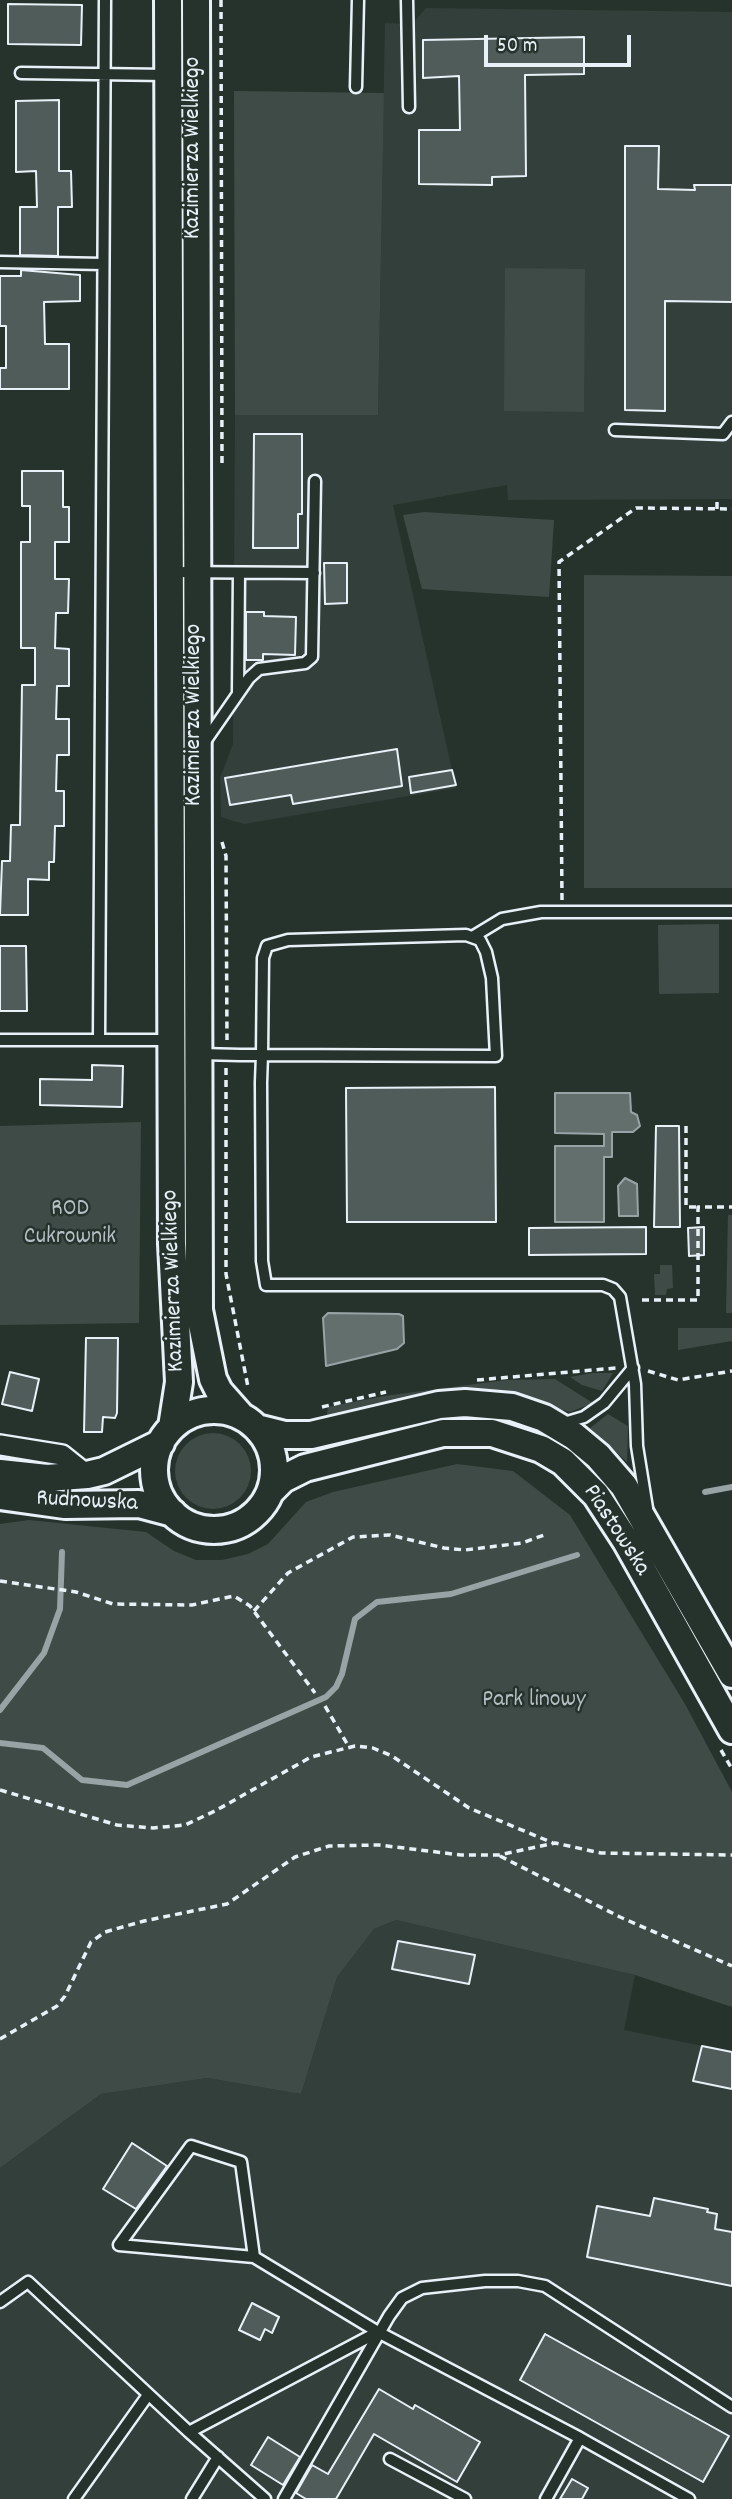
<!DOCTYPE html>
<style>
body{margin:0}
#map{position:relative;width:732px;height:2499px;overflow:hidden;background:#26332d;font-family:Dekko,sans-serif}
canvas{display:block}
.scale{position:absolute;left:484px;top:35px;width:147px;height:32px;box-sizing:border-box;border:4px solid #e8f1f8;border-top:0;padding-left:9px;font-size:21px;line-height:24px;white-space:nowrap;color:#e8f1f8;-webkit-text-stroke:5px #26332d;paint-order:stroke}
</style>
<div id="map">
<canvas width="732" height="2499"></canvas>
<div class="scale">50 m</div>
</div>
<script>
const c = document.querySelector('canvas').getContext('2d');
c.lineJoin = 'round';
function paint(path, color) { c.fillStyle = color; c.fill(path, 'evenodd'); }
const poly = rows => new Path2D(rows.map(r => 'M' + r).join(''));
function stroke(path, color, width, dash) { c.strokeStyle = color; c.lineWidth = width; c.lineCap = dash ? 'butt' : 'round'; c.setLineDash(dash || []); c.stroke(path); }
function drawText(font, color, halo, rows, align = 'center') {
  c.font = font + ' Dekko,sans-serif'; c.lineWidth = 5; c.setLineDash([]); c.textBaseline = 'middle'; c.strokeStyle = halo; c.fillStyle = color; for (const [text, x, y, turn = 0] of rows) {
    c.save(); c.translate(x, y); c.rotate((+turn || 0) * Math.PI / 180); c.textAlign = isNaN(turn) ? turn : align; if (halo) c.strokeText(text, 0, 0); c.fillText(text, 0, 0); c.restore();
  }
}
paint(poly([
 [426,8,732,12,732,499,508,500,507,485,393,505,456,788,244,824,221,817,220,778,233,744,235,415,378,414,385,23,412,24],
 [396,1920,635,1975,624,2030,732,2052,732,2499,0,2499,0,2168,101,2094,207,2078,301,2094,337,1977,374,1929]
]), '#333f3a');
paint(poly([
 [234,91,384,93,378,415,235,415],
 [505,268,585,269,584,412,504,411],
 [424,512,554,520,549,597,422,589,403,515],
 [584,575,732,576,732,888,584,888],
 [719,924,719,993,659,994,658,925],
 [141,1122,139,1323,0,1325,0,1126],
 [728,1215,732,1215,732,1313,726,1313],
 [660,1265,672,1265,673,1288,667,1289,666,1295,655,1295,654,1274,660,1274],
 [678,1328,732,1328,732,1341,678,1350],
 [592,1373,613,1373,602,1391,582,1385,570,1377],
 [555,1379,593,1403,570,1412,504,1393,461,1390,408,1399,326,1421,328,1407,384,1396,506,1380],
 [608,1414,628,1426,627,1462,590,1428],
 '175 1471a38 38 0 1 1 76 0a38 38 0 1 1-76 0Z',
 [457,1464,513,1471,570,1515,685,1704,732,1792,732,2007,635,1975,396,1920,374,1929,337,1977,301,2094,207,2078,101,2094,0,2168,0,1524,29,1520,146,1532,174,1551,196,1560,222,1560,248,1554,268,1544,306,1502,333,1492]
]), '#3e4b47');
const water = poly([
 [555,1093,630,1093,631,1112,637,1115,640,1126,633,1132,612,1132,612,1157,604,1157,604,1222,555,1222,555,1146,604,1146,604,1134,555,1133,555,1093],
 [625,1178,637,1184,638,1216,619,1216,618,1186,625,1178],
 [328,1313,399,1314,403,1316,404,1343,397,1349,326,1366,323,1318,328,1313]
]);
paint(water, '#636f6d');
stroke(water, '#98a3a5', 2);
stroke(poly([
 [705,1492,732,1487],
 [0,1710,44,1653,60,1609,62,1552],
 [0,1743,43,1748,82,1780,127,1785,326,1697,336,1687,342,1674,355,1619,377,1602,451,1594,577,1555]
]), '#98a3a5', 6);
const building = poly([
 [8,4,82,5,81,45,8,44,8,4],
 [584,37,584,74,525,75,526,176,492,177,492,185,419,184,419,130,460,130,459,76,423,78,423,40,584,37],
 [59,100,59,171,71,171,72,207,58,207,58,256,20,255,20,207,37,207,36,171,16,172,16,101,59,100],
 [625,146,659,146,658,189,695,190,694,185,732,185,732,302,665,301,665,411,625,410,625,146],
 [21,270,80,275,80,301,44,302,45,344,69,344,69,389,0,389,0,368,6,368,6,326,0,326,0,276,21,276,21,270],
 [254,434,302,434,302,514,298,514,298,548,253,548,254,434],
 [22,471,63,471,63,507,69,507,69,542,55,542,55,579,69,579,68,613,56,613,55,648,69,649,69,686,57,686,56,719,69,719,69,755,57,755,56,791,64,791,64,826,55,826,54,862,49,862,49,880,28,879,28,915,0,915,2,861,10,861,11,825,20,825,22,685,35,685,35,648,21,648,21,542,30,542,30,506,22,506,22,471],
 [324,563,347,563,347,603,325,604,324,563],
 [246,612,264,612,264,616,296,617,295,655,263,654,263,660,246,660,246,612],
 [397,749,402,786,293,804,291,795,230,805,225,778,397,749],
 [452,770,456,785,411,793,409,777,452,770],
 [0,946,26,946,27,1011,0,1011,0,946],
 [92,1065,123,1066,122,1107,40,1105,40,1079,92,1080,92,1065],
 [495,1087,496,1222,347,1222,346,1088,495,1087],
 [656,1126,679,1126,680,1227,654,1227,656,1126],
 [646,1227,646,1254,529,1255,529,1228,646,1227],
 [704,1227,704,1255,689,1256,688,1228,704,1227],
 [86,1338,118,1338,117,1413,115,1418,103,1417,102,1432,84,1432,86,1338],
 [10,1372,39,1379,32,1411,2,1404,10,1372],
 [398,1941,475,1955,469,1984,392,1969,398,1941],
 [702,2046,732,2052,732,2089,693,2081,702,2046],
 [132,2143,167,2166,136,2209,103,2189,132,2143],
 [654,2198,708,2209,707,2212,717,2214,715,2229,732,2232,732,2286,587,2257,597,2206,650,2216,654,2198],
 [252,2303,279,2317,272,2333,265,2329,260,2340,239,2330,252,2303],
 [545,2334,729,2436,703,2482,520,2380,545,2334],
 [379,2389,413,2409,415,2405,480,2442,457,2482,374,2434,336,2499,306,2499,296,2493,312,2465,328,2474,379,2389],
 [268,2437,300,2457,283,2485,251,2465,268,2437],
 [572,2479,588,2488,582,2499,560,2499,572,2479]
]);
paint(building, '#505c59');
stroke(building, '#e8f1f8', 2);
const service = poly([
 [407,0,409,107],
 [21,73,167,75],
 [356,87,358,0],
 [0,262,103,264],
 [615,430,723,434,732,422],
 [170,572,314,573],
 [238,693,239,573],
 [204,743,249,678,259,669,305,663,312,657,315,481],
 [474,936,502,919,541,912,732,912],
 [0,1040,171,1040],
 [99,1040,105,0],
 [200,1054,240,1055,262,1055,496,1056,492,978,486,952,480,940,466,935,288,940,267,946,263,958,262,1055,261,1082,262,1261,266,1285,603,1285,613,1289,620,1297,635,1384,637,1446,647,1508],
 [564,1423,584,1417,604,1403,633,1368],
 [254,2257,119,2245,191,2146,241,2162,254,2257,378,2332],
 [0,2302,28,2282,189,2432,378,2332,580,2438,689,2499],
 [189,2432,265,2499],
 [390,2459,465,2499],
 [74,2499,148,2395],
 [192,2499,218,2457],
 [284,2499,389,2316,402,2298,422,2288,485,2281,518,2281,545,2286,732,2407],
 [546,2499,580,2438]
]);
const minor = poly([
 [0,1445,62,1455,87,1475]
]);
const secondary = poly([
 [168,0,172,1244,179,1382,172,1427],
 [196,0,199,1310,213,1379,219,1391,242,1417],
 '154 1470a60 60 0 1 1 120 0a60 60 0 1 1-120 0Z',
 [257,1428,285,1435,311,1435,439,1405,465,1403,512,1407,544,1418,574,1436,598,1456,624,1486,732,1674],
 [0,1473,47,1478,87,1475,104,1471,161,1443],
 [270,1492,283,1479,305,1468,443,1433,492,1433,541,1449,563,1462,596,1495,626,1541,732,1730],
 [0,1496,65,1505,139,1504,173,1513]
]);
stroke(service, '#e8f1f8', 15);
stroke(minor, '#e8f1f8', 24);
stroke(secondary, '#e8f1f8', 32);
stroke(poly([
 [221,0,222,463],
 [717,509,717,499],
 [222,842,226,856,227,1040],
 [562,900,559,562,636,508,732,509],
 [226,1068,226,1274,248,1387],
 [686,1126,686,1207,698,1207],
 [642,1300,698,1300,698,1207,732,1207],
 [648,1371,678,1380,732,1371],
 [477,1380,616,1368],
 [322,1407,386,1392],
 [0,1581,76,1592,113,1604,192,1605,234,1596,250,1606,315,1693],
 [254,1611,288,1573,353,1537,390,1535,444,1548,465,1550,522,1543,544,1535],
 [325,1706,349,1747],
 [721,1750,732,1769],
 [0,1790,117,1825,153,1828,185,1825,215,1811,311,1757,355,1746,373,1748,392,1756,469,1808,553,1843],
 [500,1856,620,1917,732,1966],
 [0,2039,57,2006,65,1996,91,1942,105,1932,144,1921,227,1904,295,1857,329,1846,379,1845,461,1855,499,1855,555,1843,601,1853,732,1855]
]), '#e8f1f8', 3.5, [7, 5]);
stroke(service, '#26332d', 10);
stroke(minor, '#26332d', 19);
stroke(secondary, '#26332d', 26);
drawText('24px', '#e8f1f8', '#26332d', [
 ["Kazimierza Wielkiego",195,148,-90],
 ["Kazimierza Wielkiego",196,715,-90],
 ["Kazimierza Wielkiego",175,1281,-92],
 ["Rudnowska",87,1503,3],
 ["Piastowska",615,1531,57]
]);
drawText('24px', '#b5bfc3', '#26332d', [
 ["ROD",70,1211],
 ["Cukrownik",70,1239],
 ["Park linowy",534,1702]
]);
</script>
